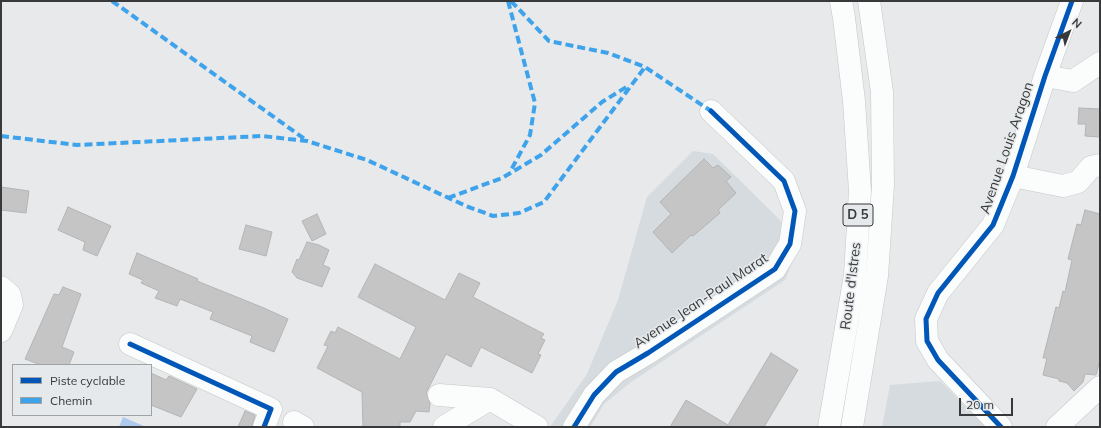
<!DOCTYPE html>
<style>
body{margin:0}
#map{position:relative;width:1101px;height:428px;overflow:hidden;background:#e7e9ea;font-family:Mulish,sans-serif}
canvas{display:block}
.frame{position:absolute;inset:0;border:2px solid #38393a;pointer-events:none}
.legend{position:absolute;left:12px;top:364px;width:140px;height:52px;box-sizing:border-box;background:#e6e9eb;border:1px solid #a0a3a4;margin:0;padding:5px 7px;list-style:none;font-size:12px;color:#38393a}
.legend li{display:flex;align-items:center;gap:8px;height:20px}
.legend b{width:20px;border:1px solid #a0a3a4}
.north{position:absolute;left:1049px;top:12px;width:40px;height:40px;-webkit-text-stroke:3px #e6e9eb;paint-order:stroke;rotate:42deg;font-size:11px;font-weight:700;line-height:16px;text-align:center;color:#38393a}
.north::after{content:'';display:block;margin:auto;width:14px;height:18px;background:#38393a;clip-path:polygon(50% 0,100% 100%,50% 72%,0 100%)}
.scale{position:absolute;left:959px;top:398px;width:54px;height:18px;box-sizing:border-box;border:2px solid #38393a;border-top:0;padding-left:5px;font-size:12px;line-height:14px;white-space:nowrap;color:#38393a;-webkit-text-stroke:3px #e6e9eb;paint-order:stroke}
</style>
<div id="map">
<canvas width="1101" height="428"></canvas>
<div class="frame"></div>
<ul class="legend">
<li><b style="height:5px;background:#0057b8"></b>Piste cyclable</li>
<li><b style="height:5px;background:#3fa3ec"></b>Chemin</li>
</ul>
<div class="north">N</div>
<div class="scale">20 m</div>
</div>
<script>
const c = document.querySelector('canvas').getContext('2d');
c.lineJoin = 'round';
function paint(path, color) { c.fillStyle = color; c.fill(path, 'evenodd'); }
const poly = rows => new Path2D(rows.map(r => 'M' + r).join(''));
function stroke(path, color, width, dash) { c.strokeStyle = color; c.lineWidth = width; c.lineCap = dash ? 'butt' : 'round'; c.setLineDash(dash || []); c.stroke(path); }
function drawText(font, color, halo, rows, align = 'center') {
  c.font = font + ' Mulish,sans-serif'; c.lineWidth = 3; c.setLineDash([]); c.textBaseline = 'middle'; c.strokeStyle = halo; c.fillStyle = color; for (const [text, x, y, turn = 0] of rows) {
    c.save(); c.translate(x, y); c.rotate((+turn || 0) * Math.PI / 180); c.textAlign = isNaN(turn) ? turn : align; if (halo) c.strokeText(text, 0, 0); c.fillText(text, 0, 0); c.restore();
  }
}
paint(poly([
 [693,151,713,154,778,218,799,245,785,280,631,382,604,404,590,427,550,427,587,374,618,300,647,197],
 [940,381,986,427,882,427,890,385]
]), '#d5dbde');
paint(poly([
 [123,417,146,427,119,427]
]), '#adc9eb');
const building = poly([
 [1079,108,1100,109,1100,137,1085,136,1086,124,1078,124,1079,108],
 [704,159,713,168,718,165,731,177,726,181,736,193,718,210,720,213,693,236,691,235,672,253,653,232,671,214,660,202,704,159],
 [1,187,29,191,26,213,1,210,1,187],
 [68,207,111,226,97,256,83,250,85,242,58,230,68,207],
 [1085,210,1100,214,1100,360,1096,375,1085,374,1083,382,1074,391,1067,383,1059,381,1059,379,1043,375,1047,358,1043,358,1056,307,1059,308,1063,291,1065,292,1072,260,1068,259,1077,224,1081,225,1085,210],
 [317,214,326,234,312,241,302,221,317,214],
 [246,225,272,232,266,256,239,249,246,225],
 [307,242,319,245,329,250,323,265,330,268,322,287,297,278,292,272,297,259,299,260,307,242],
 [137,253,198,279,197,281,264,308,288,319,274,352,250,342,252,336,210,319,213,312,180,299,177,306,155,298,159,291,141,283,143,280,129,274,137,253],
 [375,264,445,300,459,273,480,283,473,297,544,334,541,338,545,340,538,354,541,355,532,373,481,347,471,367,446,354,426,393,430,403,429,412,416,411,410,422,400,422,400,427,363,427,362,392,317,368,328,346,324,345,331,331,335,333,338,327,400,359,416,327,358,297,375,264],
 [63,287,81,294,62,347,74,352,69,365,41,365,25,359,54,294,59,295,63,287],
 [771,353,798,370,764,427,670,427,686,400,728,425,771,353],
 [151,373,166,380,169,376,197,389,181,417,151,405,151,373],
 [245,411,255,415,252,427,238,427,245,411]
]);
paint(building, '#c5c5c6');
stroke(building, '#b3b4b5', 1);
const minor = poly([
 [1045,76,1073,81,1100,63],
 [1013,176,1063,186,1078,182,1091,167,1100,165],
 [1,287,10,295,12,305,1,331],
 [130,344,271,409,264,427],
 [439,395,490,399,537,427],
 [294,422,303,427],
 [444,427,490,399],
 [574,427,594,395,616,372,648,353,775,269,790,244,795,211,784,181,711,111],
 [1001,427,938,360,927,341,926,319,938,293,993,225,1013,176,1045,76,1072,1],
 [1057,427,1100,387]
]);
const major = poly([
 [829,427,855,275,860,191,854,101,844,18,841,1],
 [852,427,877,276,883,185,882,92,869,1]
]);
stroke(minor, '#c5c7c8', 23);
stroke(major, '#c5c7c8', 23);
stroke(minor, '#fbfcfc', 22);
stroke(major, '#fbfcfc', 22);
stroke(poly([
 [112,1,306,140],
 [508,1,535,103,530,135,510,172],
 [511,1,549,41,608,53,645,67,711,111],
 [1,136,77,145,262,136,307,141,367,160,466,206,493,216,519,213,544,202,645,67],
 [448,198,502,178,541,155,602,102,628,86]
]), '#3fa3ec', 4, [8, 4]);
stroke(poly([
 [130,344,271,409,264,427],
 [574,427,594,395,616,372,648,353,775,269,790,244,795,211,784,181,711,111],
 [1001,427,938,360,927,341,926,319,938,293,993,225,1013,176,1045,76,1072,1]
]), '#0057b8', 5);
for (const [x, y, w] of [
 [858,215,30]
]) { const box = new Path2D(); box.roundRect(x - w / 2, y - 11, w, 22, 3); c.fillStyle = '#e6e9eb'; c.fill(box); stroke(box, '#38393a', 1); }
drawText('bold 13px', '#38393a', null, [
 ["D 5",858,215]
]);
drawText('14px', '#38393a', '#e6e9eb', [
 ["Avenue Louis Aragon",1007,148,-71],
 ["Route d'Istres",851,286,-83],
 ["Avenue Jean-Paul Marat",701,301,-34]
]);
</script>
